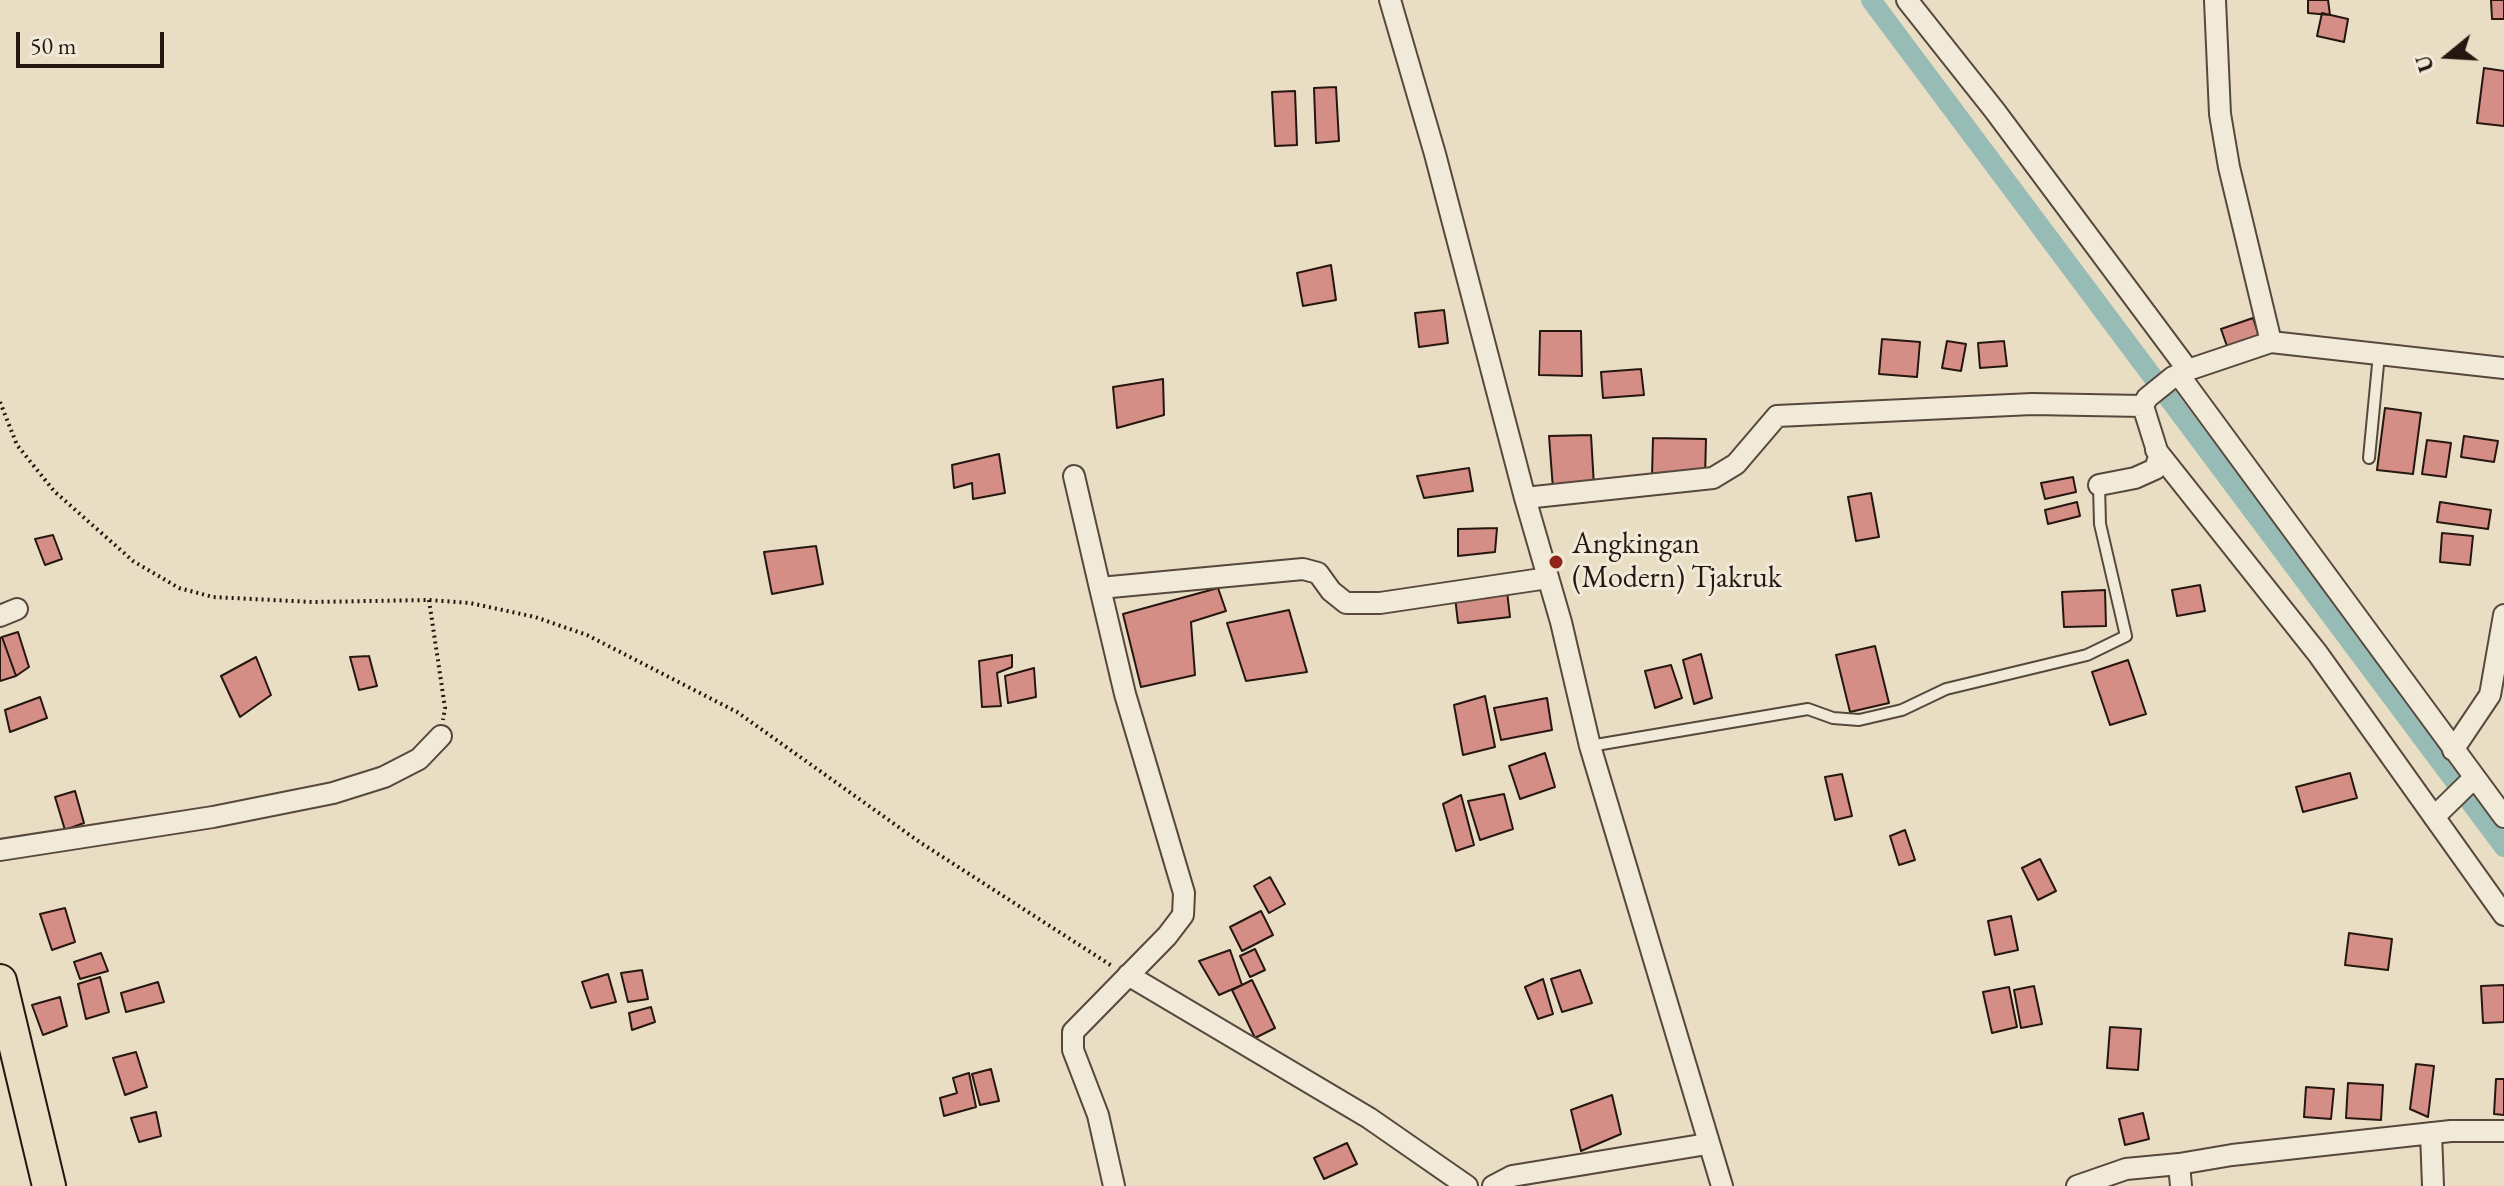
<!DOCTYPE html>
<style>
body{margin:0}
#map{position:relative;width:2504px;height:1186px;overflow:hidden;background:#e9dec4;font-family:"EB Garamond",serif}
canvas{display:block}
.north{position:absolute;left:2408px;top:16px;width:80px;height:80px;-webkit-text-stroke:6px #f1ead9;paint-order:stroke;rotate:252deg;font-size:22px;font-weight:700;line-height:32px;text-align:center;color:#261610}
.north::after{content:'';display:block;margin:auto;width:28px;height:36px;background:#261610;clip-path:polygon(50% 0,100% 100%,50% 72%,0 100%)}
.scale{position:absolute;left:16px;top:32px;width:148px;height:36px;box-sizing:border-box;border:4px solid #261610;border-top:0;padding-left:10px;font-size:24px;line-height:28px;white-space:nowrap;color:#261610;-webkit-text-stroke:6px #f1ead9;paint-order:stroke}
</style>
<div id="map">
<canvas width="2504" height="1186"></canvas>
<div class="north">U</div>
<div class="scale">50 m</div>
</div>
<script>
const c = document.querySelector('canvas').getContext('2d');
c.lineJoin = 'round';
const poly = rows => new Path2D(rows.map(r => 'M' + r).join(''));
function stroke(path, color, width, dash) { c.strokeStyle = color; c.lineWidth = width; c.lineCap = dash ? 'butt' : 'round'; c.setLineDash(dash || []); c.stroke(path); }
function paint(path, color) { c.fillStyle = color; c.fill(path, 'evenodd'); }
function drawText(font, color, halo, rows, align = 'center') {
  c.font = font + ' "EB Garamond",serif'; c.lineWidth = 6; c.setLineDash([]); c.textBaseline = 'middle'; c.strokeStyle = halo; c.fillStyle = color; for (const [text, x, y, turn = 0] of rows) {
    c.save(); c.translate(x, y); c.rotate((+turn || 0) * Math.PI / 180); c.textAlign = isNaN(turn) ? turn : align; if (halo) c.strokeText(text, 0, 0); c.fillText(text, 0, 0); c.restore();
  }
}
stroke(poly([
 [1871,0,2504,847]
]), '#97bcb6', 20);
const building = poly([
 [2308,0,2328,0,2330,15,2308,13,2308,0],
 [2491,0,2504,0,2504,19,2492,19,2491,0],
 [2322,13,2348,19,2344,42,2317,36,2322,13],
 [2484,68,2504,71,2504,126,2477,123,2484,68],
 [1336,87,1339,141,1316,143,1314,88,1336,87],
 [1295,91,1297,145,1275,146,1272,92,1295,91],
 [1331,265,1336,300,1303,306,1297,273,1331,265],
 [1444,310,1448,343,1419,347,1415,313,1444,310],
 [2253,318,2260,339,2228,349,2221,329,2253,318],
 [1540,331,1581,331,1582,376,1539,375,1540,331],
 [1882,339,1920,342,1917,377,1879,374,1882,339],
 [1947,341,1966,344,1961,371,1942,368,1947,341],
 [2004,341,2007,366,1980,368,1978,343,2004,341],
 [1641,369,1644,395,1603,398,1601,372,1641,369],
 [1163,379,1164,415,1117,428,1113,387,1163,379],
 [2385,408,2421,413,2413,474,2377,470,2385,408],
 [1591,435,1594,486,1553,489,1549,436,1591,435],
 [2464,436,2498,441,2494,462,2461,457,2464,436],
 [1653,438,1706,439,1705,477,1652,476,1653,438],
 [2427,440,2451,443,2446,477,2422,474,2427,440],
 [999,454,1005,493,973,499,972,483,954,488,952,465,999,454],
 [1469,468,1473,491,1424,498,1417,476,1469,468],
 [2073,477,2076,492,2045,499,2041,483,2073,477],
 [1871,493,1879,537,1856,541,1848,497,1871,493],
 [2077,502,2080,516,2048,524,2045,510,2077,502],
 [2440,502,2491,510,2488,529,2437,522,2440,502],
 [1497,528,1495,552,1458,556,1458,529,1497,528],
 [2442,533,2473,536,2470,565,2440,562,2442,533],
 [53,535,62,559,45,565,35,539,53,535],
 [816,546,823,584,772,594,764,552,816,546],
 [2200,585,2205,611,2177,616,2172,590,2200,585],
 [1218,588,1226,611,1191,622,1195,675,1141,687,1123,614,1218,588],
 [2105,590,2106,626,2064,627,2062,592,2105,590],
 [1507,591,1510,617,1458,623,1455,597,1507,591],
 [1289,610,1307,672,1246,681,1227,623,1289,610],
 [18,632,29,667,16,676,2,637,18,632],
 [2,637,16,676,0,681,0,638,2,637],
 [1875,646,1889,703,1850,712,1836,655,1875,646],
 [1701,654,1712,698,1694,704,1683,660,1701,654],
 [1012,655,1012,667,997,673,1001,706,982,707,979,661,1012,655],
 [369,656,377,686,359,690,350,657,369,656],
 [256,657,271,695,240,717,221,676,256,657],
 [2128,660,2146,714,2110,725,2092,672,2128,660],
 [1671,665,1682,698,1655,708,1645,671,1671,665],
 [1034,668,1036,697,1008,703,1005,676,1034,668],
 [1485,696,1495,747,1463,755,1454,705,1485,696],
 [40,697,47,718,10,732,5,710,40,697],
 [1547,698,1552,730,1501,740,1494,708,1547,698],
 [1545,753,1555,787,1520,799,1509,766,1545,753],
 [2350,773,2357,798,2303,812,2296,787,2350,773],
 [1842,774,1852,816,1835,820,1825,777,1842,774],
 [75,791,84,823,65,830,55,797,75,791],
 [1504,794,1513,829,1480,840,1468,801,1504,794],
 [1461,795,1474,845,1456,851,1443,804,1461,795],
 [1905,830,1915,860,1899,865,1890,836,1905,830],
 [2040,859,2056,891,2038,900,2022,868,2040,859],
 [1270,877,1285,904,1269,913,1254,886,1270,877],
 [65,908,75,942,52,950,40,914,65,908],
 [1261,911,1273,935,1242,951,1230,927,1261,911],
 [2011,916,2018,950,1995,955,1988,921,2011,916],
 [2349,933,2392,939,2388,970,2345,965,2349,933],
 [1255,949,1265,970,1250,977,1240,956,1255,949],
 [1230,950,1242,985,1219,995,1199,961,1230,950],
 [101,953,108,971,80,979,74,962,101,953],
 [642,970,648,999,628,1002,621,973,642,970],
 [1580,970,1592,1003,1562,1012,1551,979,1580,970],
 [608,974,616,1002,591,1008,582,982,608,974],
 [100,977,109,1012,86,1019,78,984,100,977],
 [1543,979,1553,1014,1538,1019,1525,987,1543,979],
 [1252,980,1275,1028,1255,1038,1232,990,1252,980],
 [158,982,164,1002,126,1012,121,993,158,982],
 [2504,985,2504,1022,2483,1023,2481,986,2504,985],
 [2034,986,2042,1024,2021,1028,2014,990,2034,986],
 [2009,987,2017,1027,1992,1033,1983,992,2009,987],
 [60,997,67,1026,43,1035,32,1005,60,997],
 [651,1007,655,1022,632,1030,629,1013,651,1007],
 [2110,1027,2141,1029,2138,1070,2107,1068,2110,1027],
 [136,1052,147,1087,125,1095,113,1058,136,1052],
 [2416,1064,2434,1066,2428,1117,2410,1109,2416,1064],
 [991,1069,999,1101,980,1105,972,1074,991,1069],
 [969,1073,976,1107,944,1116,940,1098,957,1093,953,1078,969,1073],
 [2496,1079,2504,1079,2504,1115,2494,1114,2496,1079],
 [2348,1083,2383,1085,2381,1120,2346,1118,2348,1083],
 [2306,1087,2334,1089,2331,1119,2304,1117,2306,1087],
 [1612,1095,1621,1134,1581,1151,1571,1110,1612,1095],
 [156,1112,161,1136,139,1142,131,1118,156,1112],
 [2143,1113,2149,1139,2125,1145,2119,1119,2143,1113],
 [1347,1143,1357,1164,1324,1179,1314,1158,1347,1143]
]);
paint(building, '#d58e85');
stroke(building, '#261610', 2);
const lane = poly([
 [2369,458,2379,354],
 [1590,746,1808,709,1833,718,1859,720,1902,710,1946,689,2087,655,2126,636,2100,524,2099,485]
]);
const street = poly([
 [1390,0,1435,154,1525,498,1561,622,1590,746,1722,1186],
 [1907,0,1995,111,2188,370],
 [2271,342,2504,368],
 [2179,375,2504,817],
 [2156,450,2318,654,2504,915],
 [1074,476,1100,588],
 [2099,485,2135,478,2155,469,2159,457,2143,406,2147,398,2173,377,2188,370,2271,342,2229,167,2220,114,2215,0],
 [1525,498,1713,478,1736,464,1777,416,2032,404,2143,406],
 [0,616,17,609],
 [2453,750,2490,695,2504,615],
 [2434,817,2474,778],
 [0,850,213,817,333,793,384,777,419,759,441,736],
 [1128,975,1369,1118,1467,1186],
 [2431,1133,2433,1186],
 [2179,1164,2181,1186],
 [1114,1186,1098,1115,1073,1050,1073,1032,1167,936,1183,915,1184,893,1125,694,1100,588,1303,569,1318,573,1331,591,1346,603,1380,603,1548,578],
 [1493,1186,1512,1176,1707,1144],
 [2077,1186,2126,1169,2179,1164,2232,1155,2451,1131,2504,1131]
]);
const primary = poly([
 [0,981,49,1186]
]);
stroke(lane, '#57483d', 14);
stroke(street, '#57483d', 24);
stroke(primary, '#261610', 36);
stroke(poly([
 [0,402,17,445,54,491,133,561,179,588,213,597,312,602,429,600,470,603,535,617,587,635,737,712,921,843,1112,966],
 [429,600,445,708,443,720]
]), '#261610', 4, [2, 4]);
stroke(lane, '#f1ead9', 10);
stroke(street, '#f1ead9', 20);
stroke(primary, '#e9dec4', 32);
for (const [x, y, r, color] of [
 [1556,562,8,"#8f2418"]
]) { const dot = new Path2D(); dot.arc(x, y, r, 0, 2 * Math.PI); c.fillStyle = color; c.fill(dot); stroke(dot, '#f1ead9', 3); }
drawText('30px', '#261610', '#f1ead9', [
 ["Angkingan",1572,545],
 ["(Modern) Tjakruk",1572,579]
], 'left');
</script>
